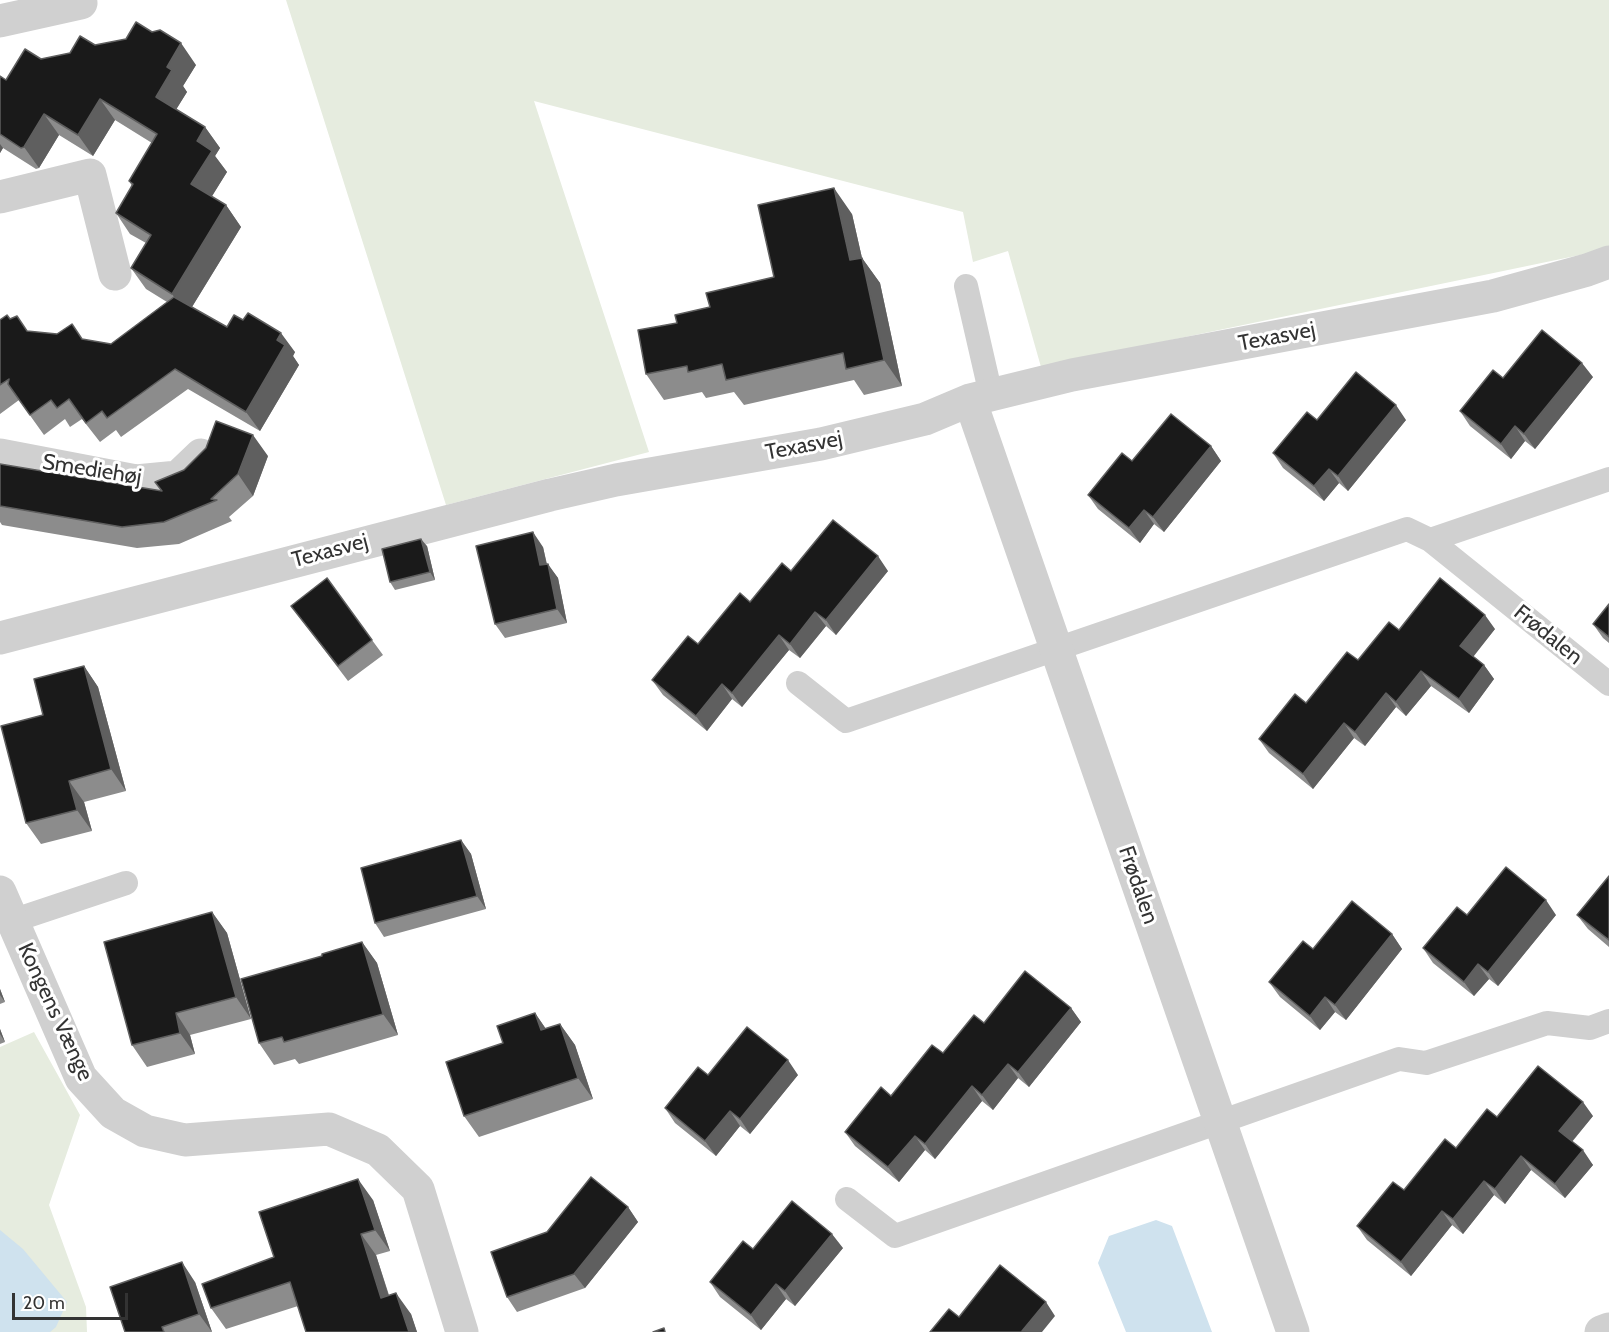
<!DOCTYPE html>
<meta charset="utf-8">
<style>
body{margin:0}
#map{position:relative;width:1609px;height:1332px;overflow:hidden;background:#fff;font-family:Cabin,sans-serif}
canvas{display:block}
.scale{position:absolute;left:12px;top:1293px;width:116px;height:27px;box-sizing:border-box;border:3px solid #333;border-top:0;padding-left:8px;font-size:18px;line-height:21px;white-space:nowrap;color:#333;-webkit-text-stroke:4px #fff;paint-order:stroke}
</style>
<div id="map">
<canvas width="1609" height="1332"></canvas>
<div class="scale">20 m</div>
</div>
<script>
const c = document.querySelector('canvas').getContext('2d');
c.lineJoin = 'round';
function paint(path, color) { c.fillStyle = color; c.fill(path, 'evenodd'); }
const poly = rows => new Path2D(rows.map(r => 'M' + r).join(''));
function stroke(path, color, width, dash) { c.strokeStyle = color; c.lineWidth = width; c.lineCap = dash ? 'butt' : 'round'; c.setLineDash(dash || []); c.stroke(path); }
function drawText(font, color, halo, rows, align = 'center') {
  c.font = font + ' Cabin,sans-serif'; c.lineWidth = 6; c.setLineDash([]); c.textBaseline = 'middle'; c.strokeStyle = halo; c.fillStyle = color; for (const [text, x, y, turn = 0] of rows) {
    c.save(); c.translate(x, y); c.rotate((+turn || 0) * Math.PI / 180); c.textAlign = isNaN(turn) ? turn : align; if (halo) c.strokeText(text, 0, 0); c.fillText(text, 0, 0); c.restore();
  }
}
paint(poly([
 [286,0,1609,0,1609,249,1041,367,1008,251,973,262,963,212,534,101,649,452,446,505],
 [34,1032,80,1115,49,1205,86,1307,87,1332,0,1332,0,1047]
]), '#e6ecdf');
paint(poly([
 [1156,1220,1172,1226,1212,1332,1126,1332,1098,1263,1109,1236],
 [0,1230,23,1249,67,1302,56,1327,50,1332,0,1332]
]), '#cfe2ee');
stroke(poly([
 [966,286,991,395],
 [1430,540,1609,684],
 [798,683,846,721,1407,529,1430,540,1609,479],
 [12,921,126,883],
 [847,1199,895,1236,1399,1059,1426,1063,1547,1023,1590,1028,1609,1021]
]), '#d0d0d0', 24);
stroke(poly([
 [0,21,81,3],
 [0,197,90,175,115,274],
 [970,400,1293,1332],
 [0,455,136,481,178,477,201,455],
 [0,638,550,495,616,480,821,444,925,419,970,400,1072,375,1493,296,1587,270,1609,262],
 [0,892,81,1078,113,1113,145,1131,185,1140,329,1129,378,1150,418,1189,462,1332]
]), '#d0d0d0', 33);
stroke(poly([
 [1601,1332,1609,1329]
]), '#d0d0d0', 33);
paint(poly([
 [95,45,196,65,183,86,187,92,176,109,205,127,220,148,215,156,227,172,211,197,226,205,241,227,192,307,227,327,295,352,293,356,299,365,260,431,188,389,121,437,116,430,100,442,82,419,70,427,65,419,44,435,19,400,0,414,0,320,10,319,27,331,111,344,167,302,146,289,131,268,146,243,130,234,116,213,132,186,129,181,152,143,115,120,93,156,59,135,39,168,36,169,3,148,0,153,0,76,6,80,41,59,70,53],
 [852,214,862,258,880,283,902,386,864,395,854,380,744,405,734,392,706,398,702,392,664,400,646,374,677,323,710,307,774,277],
 [1593,377,1535,449,1525,441,1511,459,1470,426,1460,411,1503,378],
 [1317,420,1406,420,1348,491,1339,483,1324,501,1283,468,1273,453],
 [1211,446,1221,461,1164,532,1154,524,1140,543,1098,509,1088,495,1132,461],
 [268,456,253,496,229,517,232,521,179,544,137,548,2,525,0,522,0,464,161,491],
 [427,546,435,580,395,590,390,582],
 [543,547,547,564,558,578,567,623,505,638,495,624],
 [791,571,888,571,836,635,826,626,800,658,789,650,742,707,732,699,707,731,663,695,652,680,750,602],
 [1609,604,1609,643,1603,638,1593,624],
 [291,606,372,640,383,655,348,681],
 [1495,629,1473,656,1484,665,1494,679,1469,713,1431,686,1406,716,1396,707,1365,746,1354,738,1313,789,1269,753,1259,739,1399,630],
 [84,666,98,687,126,791,84,802,92,831,41,844,26,823,43,715],
 [461,840,471,854,486,909,384,937,375,923],
 [1609,876,1609,947,1588,929,1577,915],
 [212,912,227,933,251,1019,190,1035,195,1054,147,1067,132,1045],
 [1467,915,1556,915,1498,986,1489,979,1474,996,1433,963,1423,948],
 [1392,934,1402,949,1346,1020,1335,1012,1320,1030,1280,997,1269,982,1313,949],
 [362,942,377,963,398,1035,299,1064,295,1059,274,1065,259,1043,322,956],
 [0,989,5,1002,0,1004],
 [1071,1008,1081,1022,1029,1087,1018,1078,993,1110,982,1101,935,1159,925,1150,899,1182,855,1146,845,1132,943,1053,984,1023],
 [535,1013,546,1029,560,1024,575,1045,593,1099,479,1137,464,1116,503,1043],
 [0,1029,5,1042,0,1044],
 [708,1075,798,1075,750,1134,740,1126,716,1156,675,1123,665,1108],
 [1593,1116,1572,1142,1593,1165,1565,1198,1531,1170,1505,1204,1494,1195,1463,1234,1452,1225,1411,1276,1367,1240,1357,1226,1404,1190,1456,1148,1497,1117],
 [373,1200,390,1251,376,1255,389,1295,411,1314,417,1332,306,1332,298,1306,226,1329,211,1308],
 [628,1207,638,1222,585,1288,517,1312,507,1297,547,1232],
 [843,1248,795,1306,786,1299,761,1330,720,1297,710,1282,753,1249],
 [195,1282,212,1332,125,1332]
]), '#8c8c8c');
paint(poly([
 [181,43,196,65,183,86,187,92,171,118,156,97,167,67],
 [100,99,115,120,93,156,78,135],
 [44,114,59,135,39,168,24,147],
 [205,127,220,148,215,156,227,172,206,206,191,184,197,141],
 [0,144,3,148,0,153],
 [834,188,852,214,862,258,880,283,902,386,884,360,850,260],
 [226,205,241,227,187,315,172,294],
 [281,333,295,352,293,356,299,365,260,431,246,412,277,340],
 [1582,363,1593,377,1535,449,1524,434],
 [1396,405,1406,420,1348,491,1338,476],
 [1515,426,1525,441,1511,459,1501,444],
 [253,435,268,456,253,496,238,474],
 [1211,446,1221,461,1164,532,1153,517],
 [1329,469,1339,483,1324,501,1314,486],
 [1144,510,1154,524,1140,543,1129,528],
 [533,532,543,547,550,580,540,565],
 [421,539,427,546,435,580,430,572],
 [878,556,888,571,836,635,826,620],
 [548,564,558,578,567,623,557,609],
 [815,612,826,626,800,658,790,644],
 [1485,615,1495,629,1470,661,1460,646],
 [779,635,789,650,742,707,732,693],
 [1484,665,1494,679,1469,713,1459,699],
 [84,666,98,687,126,791,111,769],
 [1421,671,1431,686,1406,716,1396,702],
 [722,684,732,699,707,731,696,716],
 [1386,693,1396,707,1365,746,1355,732],
 [1344,723,1354,738,1313,789,1303,774],
 [69,781,84,802,92,831,77,810],
 [461,840,471,854,486,909,477,896],
 [1546,900,1556,915,1498,986,1488,972],
 [212,912,227,933,251,1019,236,997],
 [1392,934,1402,949,1346,1020,1335,1005],
 [362,942,377,963,398,1035,383,1014],
 [1478,964,1489,979,1474,996,1464,982],
 [0,989,5,1002,0,995],
 [1325,997,1335,1012,1320,1030,1310,1016],
 [1071,1008,1081,1022,1029,1087,1018,1072],
 [176,1013,190,1035,195,1054,180,1033],
 [535,1013,550,1035,541,1030],
 [560,1024,575,1045,593,1099,578,1078],
 [0,1029,5,1042,0,1034],
 [788,1060,798,1075,750,1134,740,1119],
 [1008,1064,1018,1078,993,1110,982,1095],
 [972,1086,982,1101,935,1159,925,1144],
 [1583,1102,1593,1116,1569,1145,1559,1131],
 [730,1111,740,1126,716,1156,705,1141],
 [915,1136,925,1150,899,1182,888,1167],
 [1583,1150,1593,1165,1565,1198,1555,1184],
 [1521,1156,1531,1170,1505,1204,1495,1189],
 [358,1179,373,1200,390,1251,375,1230],
 [1484,1181,1494,1195,1463,1234,1453,1219],
 [628,1207,638,1222,585,1288,574,1274],
 [1442,1211,1452,1225,1411,1276,1401,1262],
 [361,1234,376,1255,396,1319,381,1298],
 [832,1234,843,1248,795,1306,785,1291],
 [182,1262,195,1282,212,1332,199,1314],
 [776,1284,786,1299,761,1330,751,1315],
 [396,1293,411,1314,417,1332,409,1332],
 [1046,1302,1055,1316,1042,1332,1023,1332,1022,1331]
]), '#5f5f5f');
const building = poly([
 [136,22,152,32,160,30,181,43,167,67,172,70,156,97,205,127,197,141,212,151,191,184,226,205,172,294,131,268,151,235,116,213,133,184,129,181,157,134,100,99,78,135,44,114,24,147,21,148,0,134,0,76,6,80,25,49,41,59,70,53,80,36,95,45,126,39,136,22],
 [834,188,850,260,862,258,884,360,846,369,843,353,726,380,722,364,688,372,687,366,646,374,638,330,677,323,675,315,710,307,706,293,774,277,758,205,834,188],
 [174,297,227,327,234,315,243,320,248,313,281,333,277,340,285,345,246,412,175,369,107,418,102,411,86,423,69,399,57,408,51,400,30,415,8,384,9,379,0,385,0,320,7,315,10,319,17,316,27,331,57,334,72,324,82,339,111,344,174,297],
 [1542,330,1582,363,1524,434,1515,426,1501,444,1460,411,1493,370,1503,378,1542,330],
 [1356,372,1396,405,1338,476,1329,469,1314,486,1273,453,1307,412,1317,420,1356,372],
 [1171,414,1211,446,1153,517,1144,510,1129,528,1088,495,1122,453,1132,461,1171,414],
 [216,421,253,435,238,474,211,499,217,500,164,522,122,527,0,506,0,464,162,491,155,482,184,470,206,448,216,421],
 [833,520,878,556,826,620,815,612,790,644,779,635,732,693,722,684,696,716,652,680,688,636,698,644,740,593,750,602,782,563,791,571,833,520],
 [533,532,540,565,548,564,557,609,495,624,476,546,533,532],
 [421,539,430,572,390,582,382,549,421,539],
 [327,578,372,640,338,666,291,606,327,578],
 [1440,578,1485,615,1460,646,1484,665,1459,699,1421,671,1396,702,1386,693,1355,732,1344,723,1303,774,1259,739,1295,694,1306,703,1347,652,1358,660,1389,622,1399,630,1440,578],
 [1609,604,1609,637,1593,624,1609,604],
 [84,666,111,769,69,781,77,810,26,823,1,726,43,715,34,679,84,666],
 [461,840,477,896,375,923,361,868,461,840],
 [1506,867,1546,900,1488,972,1478,964,1464,982,1423,948,1457,907,1467,915,1506,867],
 [1609,876,1609,940,1577,915,1609,876],
 [1352,901,1392,934,1335,1005,1325,997,1310,1016,1269,982,1303,941,1313,949,1352,901],
 [212,912,236,997,176,1013,180,1033,132,1045,104,942,212,912],
 [362,942,383,1014,284,1042,282,1037,259,1043,241,979,322,956,322,954,362,942],
 [1025,971,1071,1008,1018,1072,1008,1064,982,1095,972,1086,925,1144,915,1136,888,1167,845,1132,881,1087,891,1096,932,1045,943,1053,974,1015,984,1023,1025,971],
 [535,1013,541,1030,560,1024,578,1078,464,1116,446,1062,503,1043,497,1026,535,1013],
 [747,1027,788,1060,740,1119,730,1111,705,1141,665,1108,698,1067,708,1075,747,1027],
 [1538,1066,1583,1102,1559,1131,1583,1150,1555,1184,1521,1156,1495,1189,1484,1181,1453,1219,1442,1211,1401,1262,1357,1226,1393,1182,1404,1190,1445,1139,1456,1148,1487,1109,1497,1117,1538,1066],
 [591,1177,628,1207,574,1274,507,1297,491,1252,547,1232,591,1177],
 [358,1179,375,1230,361,1234,381,1298,396,1293,409,1332,306,1332,290,1282,211,1308,202,1284,274,1257,259,1212,358,1179],
 [792,1201,832,1234,785,1291,776,1284,751,1315,710,1282,743,1241,753,1249,792,1201],
 [182,1262,199,1314,162,1327,164,1332,125,1332,110,1287,182,1262],
 [1000,1265,1046,1302,1022,1331,1024,1332,930,1332,949,1309,959,1317,1000,1265],
 [664,1328,665,1332,653,1332,664,1328]
]);
paint(building, '#1a1a1a');
stroke(building, '#5f5f5f', 1.5);
drawText('22px', '#333', '#fff', [
 ["Texasvej",1277,337,-11],
 ["Texasvej",804,446,-11],
 ["Smediehøj",92,470,9],
 ["Texasvej",330,551,-15],
 ["Frødalen",1548,635,39],
 ["Frødalen",1138,885,71],
 ["Kongens Vænge",55,1012,65]
]);
</script>
